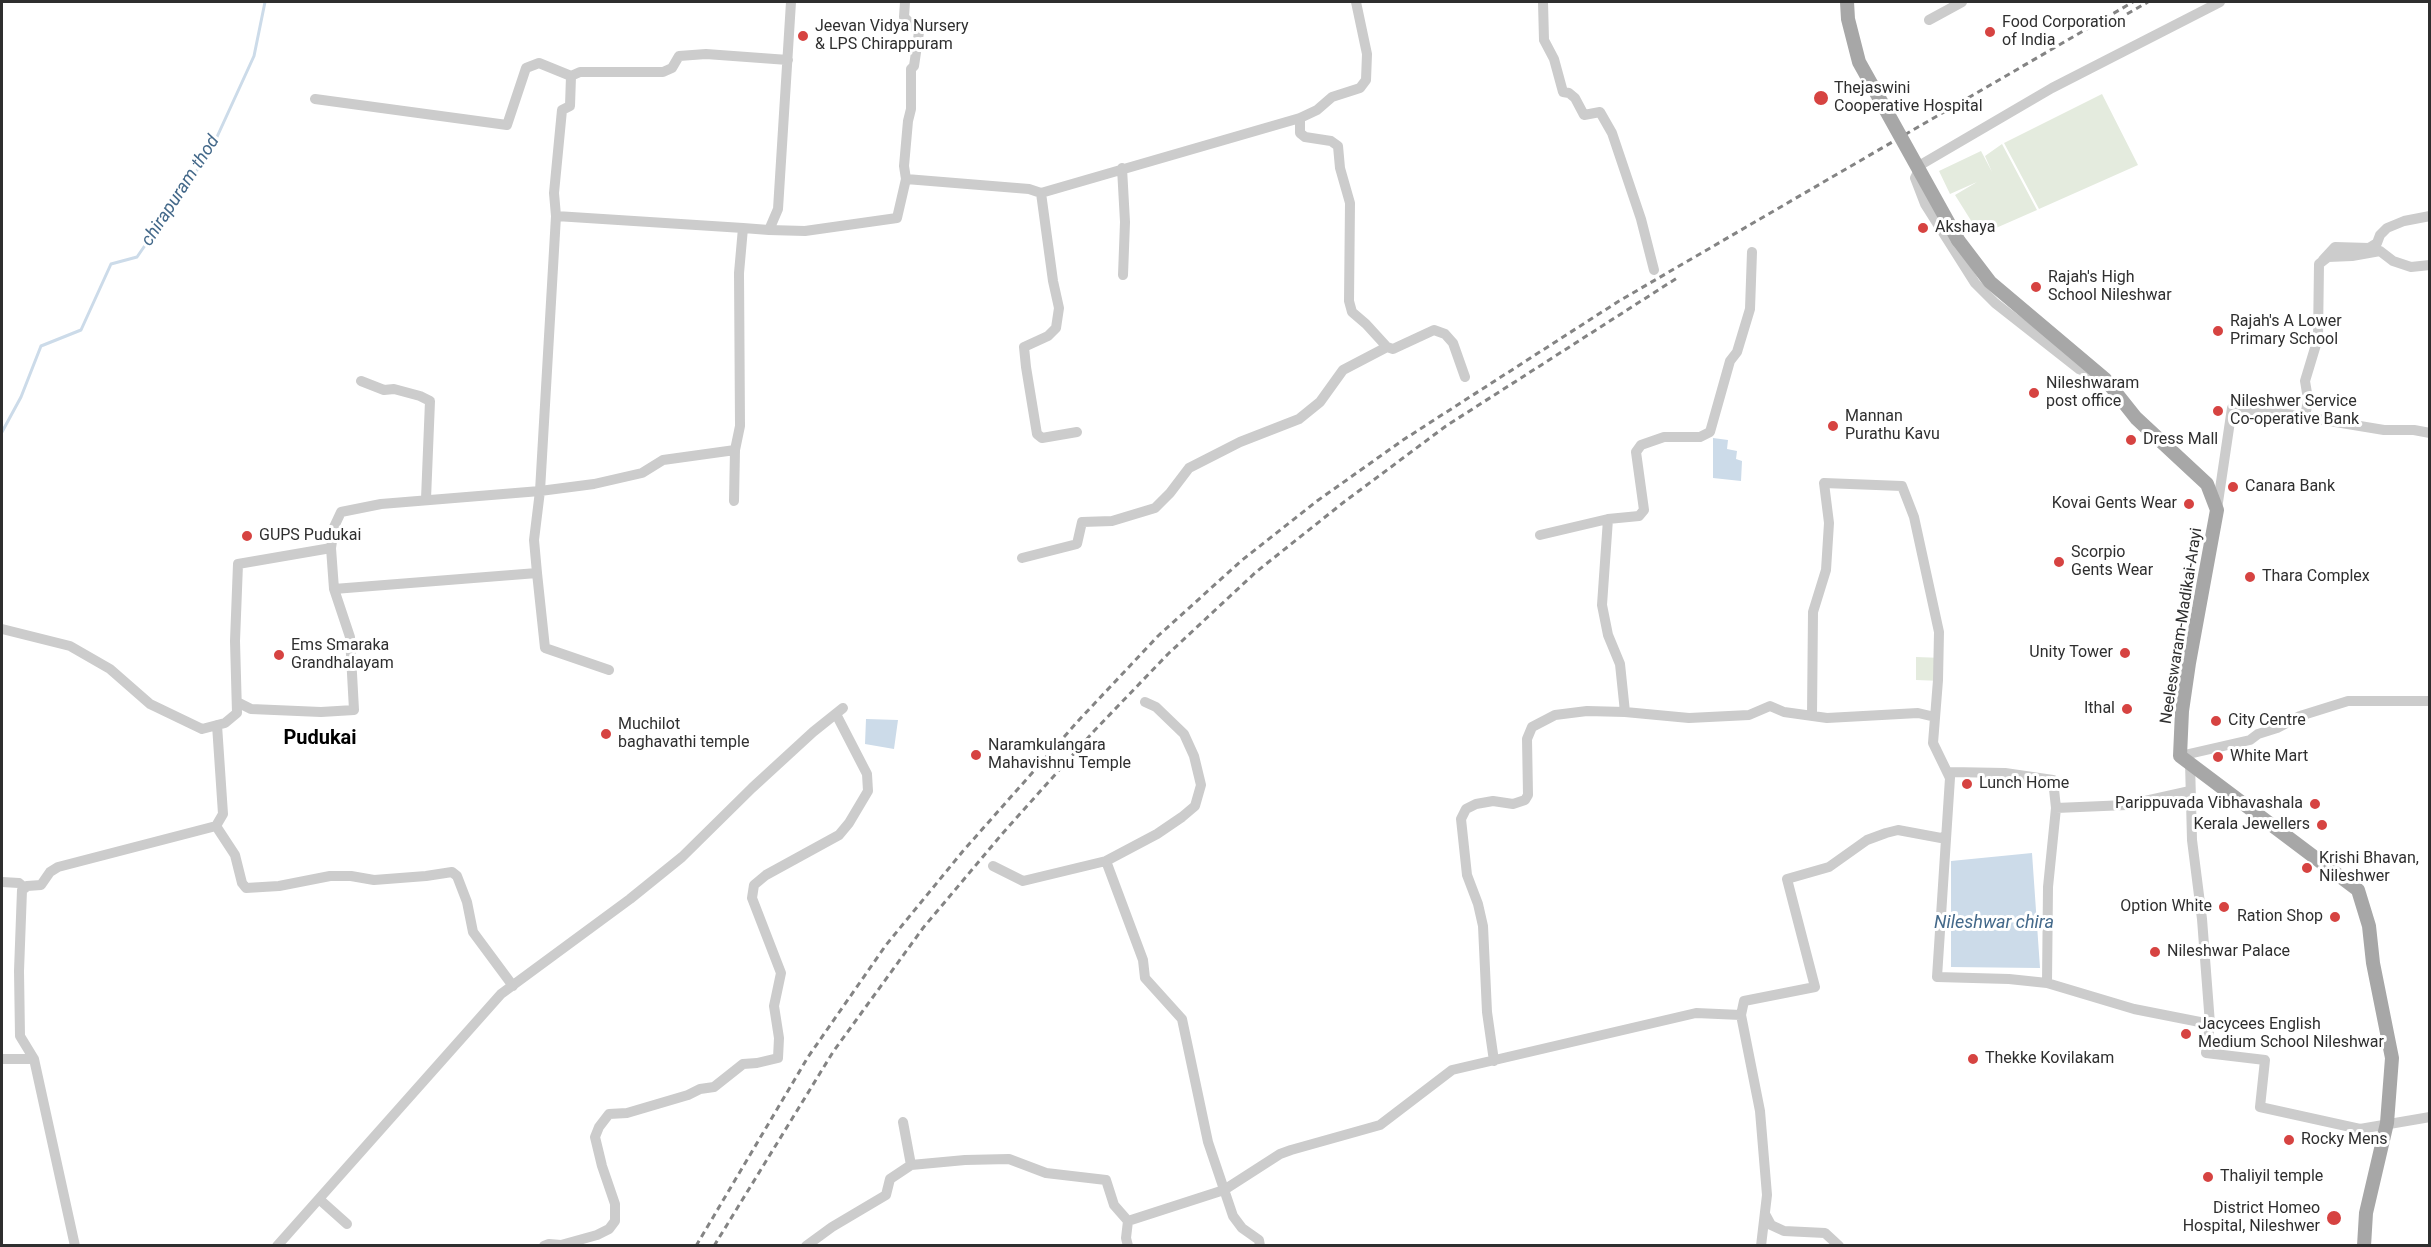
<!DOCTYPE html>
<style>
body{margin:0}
#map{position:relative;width:2431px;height:1247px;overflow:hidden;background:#fff;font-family:Roboto,sans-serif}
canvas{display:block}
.frame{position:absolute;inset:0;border:3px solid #2f2f2f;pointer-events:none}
</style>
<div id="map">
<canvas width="2431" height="1247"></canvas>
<div class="frame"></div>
</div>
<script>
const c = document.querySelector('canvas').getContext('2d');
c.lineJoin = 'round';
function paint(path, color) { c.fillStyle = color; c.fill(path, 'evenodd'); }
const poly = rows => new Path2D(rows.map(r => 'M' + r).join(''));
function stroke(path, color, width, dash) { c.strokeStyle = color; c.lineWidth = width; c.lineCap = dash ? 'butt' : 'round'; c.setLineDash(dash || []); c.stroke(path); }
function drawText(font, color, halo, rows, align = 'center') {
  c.font = font + ' Roboto,sans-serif'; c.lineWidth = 6; c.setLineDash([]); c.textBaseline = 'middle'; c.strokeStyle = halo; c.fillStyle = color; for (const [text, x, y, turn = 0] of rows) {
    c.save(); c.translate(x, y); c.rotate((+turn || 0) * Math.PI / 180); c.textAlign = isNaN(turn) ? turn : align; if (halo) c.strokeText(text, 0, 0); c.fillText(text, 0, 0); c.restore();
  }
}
paint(poly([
 [2102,94,2138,165,2039,209,2004,143],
 [2002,144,2037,210,1980,235,1955,195,1977,182,1950,194,1939,171,1981,151,1992,172,1985,156],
 [1916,657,1943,658,1942,681,1916,680]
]), '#e4ebde');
paint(poly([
 [1713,438,1728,440,1727,449,1737,451,1736,459,1742,461,1741,481,1713,478],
 [866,719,898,720,894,749,865,744],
 [2032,853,2040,968,1951,967,1951,861]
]), '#ccdbe9');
stroke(poly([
 [2,432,21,397,41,346,81,330,111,264,137,257,211,150,254,56,265,2]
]), '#ccdbe9', 3);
stroke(poly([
 [905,2,904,17,919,32,914,66,911,69,911,109,908,121,904,166,906,179,1029,189,1041,193,1053,281,1059,308,1056,328,1048,336,1024,347,1026,367,1037,434,1042,438,1077,432],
 [1543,2,1544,40,1554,59,1563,92,1569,93,1575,98,1584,115,1600,112,1612,133,1641,219,1654,270],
 [1929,20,1962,2],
 [315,99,507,125,526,68,539,63,571,76],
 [1300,118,1300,133,1305,137,1331,141,1338,146,1340,168,1350,203,1349,301,1352,312,1366,324,1387,347,1393,349,1434,330,1445,334,1453,343,1465,377],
 [1122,168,1125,222,1123,275],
 [1041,193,1300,118,1317,110,1332,97,1360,88,1366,80,1367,54,1356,2],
 [743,228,556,216,554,193,562,110,570,106,571,76,580,72,663,72,672,68,679,56,706,54,788,60],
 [769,230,805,231,897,218,906,179],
 [1752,252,1750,309,1737,352,1730,361,1710,432,1700,437,1664,437,1641,445,1636,452,1644,510,1639,516,1608,519,1602,605,1608,635,1620,664,1625,712,1689,718,1749,715,1770,706,1784,712,1827,718,1918,713,1935,717],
 [2323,260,2335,247,2369,248,2377,243,2380,235,2387,228,2404,221,2430,216],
 [2099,377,2079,369,1995,303,1975,283,1925,204,1915,178,1922,164,2052,88,2220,2],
 [361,381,384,390,394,389,420,396,430,401,426,499],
 [2305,418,2308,399,2305,381,2318,338,2319,264,2328,257,2352,256,2380,251,2393,261,2411,267,2430,265],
 [734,501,735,450],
 [2217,509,2232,408,2281,413,2384,430,2414,430,2430,433],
 [1540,535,1608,519],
 [331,548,334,589,537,573,545,648,609,670],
 [1022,558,1077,544,1082,522,1112,521,1155,508,1170,493,1189,468,1240,442,1299,419,1320,402,1343,370,1387,347],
 [537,573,534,540,540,491,556,216],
 [2,629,70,646,110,669,150,704,202,729,225,723,237,713,235,641,238,564,331,548,334,527,341,512,381,504,540,491,594,484,642,473,663,460,735,450,740,426,739,273,743,228,769,230,778,209,791,2],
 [237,702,251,709,321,712,354,710,350,637,334,589],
 [1812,715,1813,612,1826,570,1829,523,1824,483,1902,486,1914,517,1939,632,1938,680,1933,743,1950,778,1937,977,2009,979,2047,983,2134,1009,2210,1024],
 [2180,756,2250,740,2258,734,2277,728,2300,716,2348,701,2430,701],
 [2190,762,2192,840,2202,919,2210,1024,2206,1053,2265,1060,2260,1107,2360,1129,2430,1117],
 [1950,778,1950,772,2005,773,2053,780,2056,808,2127,805,2190,791],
 [216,826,235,855,242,883,246,888,279,886,330,876,351,876,374,880,426,876,452,872,457,876,467,902,473,932,513,986],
 [1106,861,1157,834,1182,817,1195,806,1201,785,1194,756,1184,734,1156,707,1145,702],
 [993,866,1023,881,1106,861,1143,960,1145,978,1182,1019,1208,1142,1233,1216,1242,1228,1259,1240,1260,1246],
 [2,882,19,883,25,888],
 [2047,983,2048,887,2056,808],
 [2,1059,34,1059],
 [1494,1061,1487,1012,1483,926,1478,904,1467,875,1461,819,1466,809,1476,804,1493,801,1513,804,1525,800,1528,795,1527,739,1532,727,1555,715,1587,711,1625,712],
 [903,1122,911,1165],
 [319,1199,347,1224],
 [1765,1214,1771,1225,1784,1231,1825,1233,1839,1246],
 [75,1246,34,1059,20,1036,19,971,22,890,27,886,41,885,50,872,58,867,216,826,223,814,217,725],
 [277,1246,501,994,630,899,682,857,752,788,813,732,843,708],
 [544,1246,549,1244,561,1245,597,1235,609,1229,615,1221,615,1204,602,1166,595,1137,599,1127,609,1114,627,1113,688,1095,700,1089,714,1087,743,1064,757,1063,778,1058,779,1038,774,1006,781,973,752,898,754,885,766,875,839,835,849,823,868,791,867,774,836,714],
 [806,1246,832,1227,886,1195,890,1179,911,1165,965,1160,1009,1159,1046,1173,1106,1180,1114,1205,1128,1221,1224,1190,1280,1154,1291,1150,1380,1125,1452,1070,1696,1013,1741,1015],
 [1128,1246,1126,1238,1128,1221],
 [1761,1246,1767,1195,1760,1111,1741,1015,1744,1001,1815,987,1787,879,1829,867,1867,840,1886,833,1898,830,1941,838,1945,836]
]), '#ccc', 10);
stroke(poly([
 [1847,2,1848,19,1859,62,1883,105],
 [1958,240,1990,282,2105,379,2136,418,2207,484,2217,510,2189,663,2182,711,2180,756,2358,890,2369,926,2373,963,2392,1058,2387,1123,2366,1213,2364,1246]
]), '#a7a7a7', 14);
stroke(poly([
 [2127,14,2148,2],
 [696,1246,808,1057,886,945,963,851,1079,720,1158,636,1241,561,1317,501,1403,440,1619,301,2133,2],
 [714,1246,833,1052,923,928,1002,834,1094,731,1168,654,1256,572,1344,502,1446,426,1677,278]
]), '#848484', 3, [6, 4.5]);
stroke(poly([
 [1883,105,1958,240]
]), '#a7a7a7', 14);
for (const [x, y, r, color] of [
 [1990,32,6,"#d64341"],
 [803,36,6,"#d64341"],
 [1821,98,8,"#d64341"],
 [1923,228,6,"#d64341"],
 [2036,287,6,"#d64341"],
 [2218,331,6,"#d64341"],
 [2034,393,6,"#d64341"],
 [2218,411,6,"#d64341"],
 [1833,426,6,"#d64341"],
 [2131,440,6,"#d64341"],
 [2233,487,6,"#d64341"],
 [2189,504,6,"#d64341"],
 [247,536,6,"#d64341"],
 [2059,562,6,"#d64341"],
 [2250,577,6,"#d64341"],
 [2125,653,6,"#d64341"],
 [279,655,6,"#d64341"],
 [2127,709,6,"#d64341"],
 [2216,721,6,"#d64341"],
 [606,734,6,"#d64341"],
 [976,755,6,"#d64341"],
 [2218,757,6,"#d64341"],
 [1967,784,6,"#d64341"],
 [2315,804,6,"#d64341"],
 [2322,825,6,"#d64341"],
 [2307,868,6,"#d64341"],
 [2224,907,6,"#d64341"],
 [2335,917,6,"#d64341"],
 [2155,952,6,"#d64341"],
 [2186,1034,6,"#d64341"],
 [1973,1059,6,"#d64341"],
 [2289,1140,6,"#d64341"],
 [2208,1177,6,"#d64341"],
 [2334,1218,8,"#d64341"]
]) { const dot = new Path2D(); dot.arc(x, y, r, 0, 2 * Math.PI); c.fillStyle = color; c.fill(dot); stroke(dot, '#fff', 2); }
drawText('16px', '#2f2f2f', '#fff', [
 ["Food Corporation",2002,23],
 ["of India",2002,41],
 ["Jeevan Vidya Nursery",815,27],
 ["& LPS Chirappuram",815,45],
 ["Thejaswini",1834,89],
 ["Cooperative Hospital",1834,107],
 ["Akshaya",1935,228],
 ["Rajah's High",2048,278],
 ["School Nileshwar",2048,296],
 ["Rajah's A Lower",2230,322],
 ["Primary School",2230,340],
 ["Nileshwaram",2046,384],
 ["post office",2046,402],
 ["Nileshwer Service",2230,402],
 ["Co-operative Bank",2230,420],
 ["Mannan",1845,417],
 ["Purathu Kavu",1845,435],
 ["Dress Mall",2143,440],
 ["Canara Bank",2245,487],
 ["Kovai Gents Wear",2177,504,"right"],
 ["GUPS Pudukai",259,536],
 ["Scorpio",2071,553],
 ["Gents Wear",2071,571],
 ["Thara Complex",2262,577],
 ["Ems Smaraka",291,646],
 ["Grandhalayam",291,664],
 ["Unity Tower",2113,653,"right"],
 ["Ithal",2115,709,"right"],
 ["City Centre",2228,721],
 ["Muchilot",618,725],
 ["baghavathi temple",618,743],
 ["Naramkulangara",988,746],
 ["Mahavishnu Temple",988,764],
 ["White Mart",2230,757],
 ["Lunch Home",1979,784],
 ["Parippuvada Vibhavashala",2303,804,"right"],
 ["Kerala Jewellers",2310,825,"right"],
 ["Krishi Bhavan,",2319,859],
 ["Nileshwer",2319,877],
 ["Option White",2212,907,"right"],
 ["Ration Shop",2323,917,"right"],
 ["Nileshwar Palace",2167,952],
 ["Jacycees English",2198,1025],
 ["Medium School Nileshwar",2198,1043],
 ["Thekke Kovilakam",1985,1059],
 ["Rocky Mens",2301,1140],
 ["Thaliyil temple",2220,1177],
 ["District Homeo",2320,1209,"right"],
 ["Hospital, Nileshwer",2320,1227,"right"]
], 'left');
drawText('16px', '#2f2f2f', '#fff', [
 ["Neeleswaram-Madikai-Arayi",2182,626,-81]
]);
drawText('italic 18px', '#44698a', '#fff', [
 ["chirapuram thod",181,191,-57],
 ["Nileshwar chira",1994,923]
]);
drawText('bold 20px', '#000', '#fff', [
 ["Pudukai",320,739]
]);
</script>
